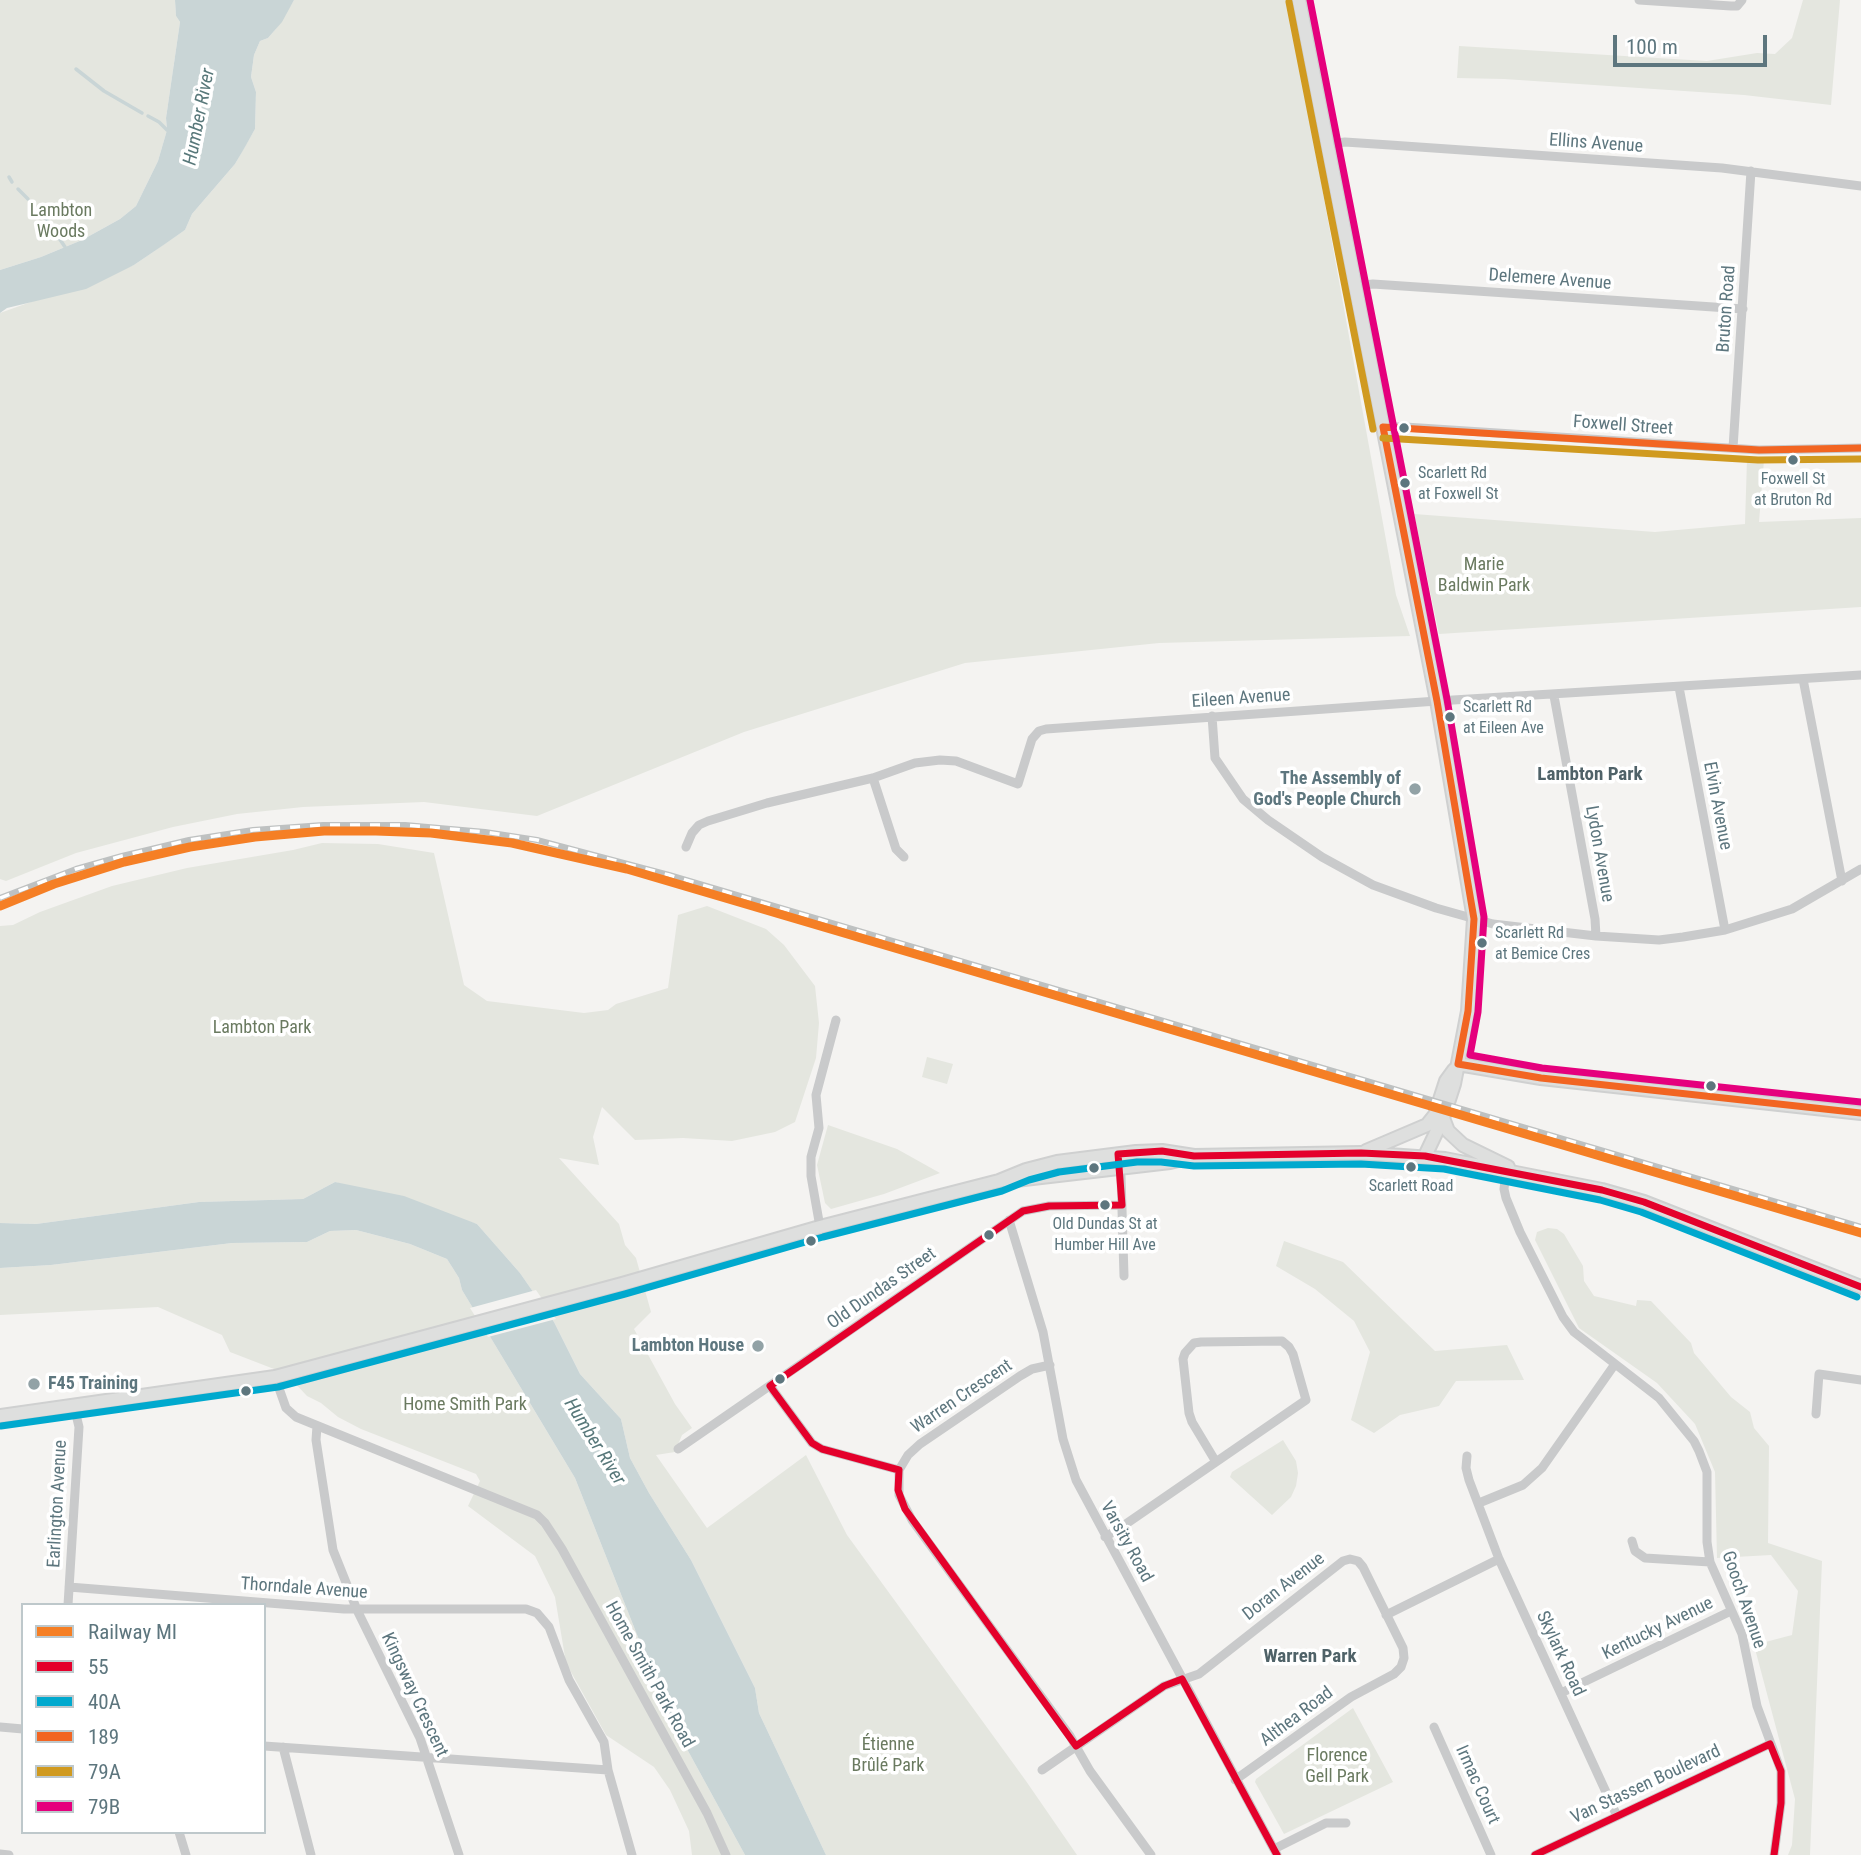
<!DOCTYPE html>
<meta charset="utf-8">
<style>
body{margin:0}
#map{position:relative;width:1861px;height:1855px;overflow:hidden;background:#f4f3f1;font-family:"Roboto Condensed",sans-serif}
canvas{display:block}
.legend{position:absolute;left:21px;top:1603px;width:245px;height:231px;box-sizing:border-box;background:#fff;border:2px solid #bec8cb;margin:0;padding:9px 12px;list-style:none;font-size:21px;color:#5d767e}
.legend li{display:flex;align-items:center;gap:14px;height:35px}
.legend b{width:35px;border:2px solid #bec8cb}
.scale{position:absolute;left:1613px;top:35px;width:154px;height:32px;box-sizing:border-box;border:4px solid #5d767e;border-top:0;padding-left:9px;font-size:21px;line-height:24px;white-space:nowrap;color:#5d767e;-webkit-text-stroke:5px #fff;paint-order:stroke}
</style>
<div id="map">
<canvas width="1861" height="1855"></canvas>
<ul class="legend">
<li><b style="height:9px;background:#f57f25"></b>Railway MI</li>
<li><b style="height:9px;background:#e4002b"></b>55</li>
<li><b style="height:9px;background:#00a9ce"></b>40A</li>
<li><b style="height:9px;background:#f26522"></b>189</li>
<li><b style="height:9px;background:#d09a20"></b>79A</li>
<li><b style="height:9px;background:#e5007d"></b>79B</li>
</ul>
<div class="scale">100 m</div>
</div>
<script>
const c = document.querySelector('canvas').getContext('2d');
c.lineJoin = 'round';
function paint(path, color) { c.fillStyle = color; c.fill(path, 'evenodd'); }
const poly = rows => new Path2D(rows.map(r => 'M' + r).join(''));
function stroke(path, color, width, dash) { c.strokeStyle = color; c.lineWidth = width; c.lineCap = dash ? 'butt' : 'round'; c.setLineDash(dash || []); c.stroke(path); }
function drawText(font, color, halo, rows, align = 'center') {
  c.font = font + ' "Roboto Condensed",sans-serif'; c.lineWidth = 7; c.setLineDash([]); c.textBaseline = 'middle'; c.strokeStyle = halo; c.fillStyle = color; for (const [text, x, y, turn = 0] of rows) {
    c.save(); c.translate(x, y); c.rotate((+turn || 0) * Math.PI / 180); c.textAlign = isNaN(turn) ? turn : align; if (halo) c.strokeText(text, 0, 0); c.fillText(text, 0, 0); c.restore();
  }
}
paint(poly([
 [0,0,175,0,176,16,180,22,166,118,167,130,158,161,136,206,120,219,82,240,41,257,0,270],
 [294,0,1288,0,1396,595,1410,636,1159,643,965,663,744,732,537,816,424,802,303,807,237,814,173,827,76,853,6,881,0,879,0,313,134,265,185,230,192,214,235,164,255,129,256,92,251,77,254,55,260,41,268,38,275,30],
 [1803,0,1840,0,1831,105,1744,95,1504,79,1457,78,1459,46,1707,61,1757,53,1775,54,1792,38],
 [1747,459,1764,460,1759,522,1861,518,1861,607,1439,634,1414,514,1655,532,1745,524],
 [322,843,378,844,434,853,464,985,487,1001,584,1013,608,1010,616,1004,668,988,678,915,707,906,766,929,784,945,815,986,819,1023,816,1058,795,1122,775,1132,732,1141,683,1138,635,1140,602,1107,593,1137,599,1165,559,1158,619,1224,625,1245,636,1258,651,1312,634,1329,675,1404,692,1428,682,1435,675,1452,656,1455,707,1528,806,1455,847,1535,1026,1781,1077,1855,826,1855,759,1713,755,1688,691,1560,649,1493,630,1458,621,1419,580,1374,554,1322,520,1273,477,1224,335,1182,303,1199,199,1202,36,1224,0,1223,0,926,13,925,40,912,112,886,187,868,293,850],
 [927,1057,953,1064,947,1084,922,1077],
 [828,1125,897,1149,940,1173,884,1194,831,1209,825,1203,817,1165],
 [1548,1228,1557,1229,1564,1234,1583,1266,1584,1281,1594,1296,1636,1306,1637,1300,1651,1301,1691,1343,1694,1353,1731,1397,1750,1412,1754,1428,1769,1446,1768,1543,1822,1561,1810,1855,1788,1855,1792,1845,1795,1799,1754,1645,1792,1635,1798,1591,1771,1555,1717,1558,1715,1472,1695,1424,1657,1383,1579,1328,1535,1240,1537,1232],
 [356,1230,410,1244,447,1259,459,1278,462,1290,575,1478,670,1718,745,1855,692,1855,689,1831,670,1790,654,1767,606,1735,566,1663,555,1597,535,1556,468,1506,480,1481,476,1474,361,1429,338,1417,321,1403,307,1396,291,1379,274,1369,230,1352,222,1335,158,1307,0,1315,0,1268,51,1265,232,1243,307,1242,330,1231],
 [1284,1241,1343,1262,1435,1351,1507,1345,1524,1380,1456,1381,1439,1406,1400,1415,1374,1433,1351,1420,1370,1352,1354,1321,1315,1289,1276,1266],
 [1283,1440,1296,1461,1298,1473,1296,1486,1291,1497,1272,1515,1230,1477,1232,1472],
 [1353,1708,1393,1782,1284,1834,1255,1782,1256,1779]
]), '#e4e6df');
paint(poly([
 [175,0,294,0,282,22,268,38,260,41,254,55,251,77,256,92,255,129,245,147,235,164,192,214,185,230,165,244,134,265,86,289,7,308,0,313,0,270,41,257,82,240,120,219,136,206,158,161,167,130,166,118,180,22,176,16],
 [335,1182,404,1196,477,1224,520,1273,554,1322,580,1374,621,1419,630,1458,649,1493,691,1560,755,1688,759,1713,826,1855,745,1855,670,1718,575,1478,462,1290,459,1278,447,1259,410,1244,356,1230,330,1231,307,1242,232,1243,51,1265,0,1268,0,1223,36,1224,199,1202,303,1199]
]), '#c9d5d6');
paint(poly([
 [536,1290,556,1319,488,1337,470,1308]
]), '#f4f3f1');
stroke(poly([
 [76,69,104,91,142,113],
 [148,116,159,122,167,130],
 [9,177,12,182],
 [18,189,28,199],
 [33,205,47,220,65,247]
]), '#c9d5d6', 3.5);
const secondary = poly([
 [1299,0,1437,701,1474,919,1468,1011,1454,1084,1443,1118,1425,1156],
 [1458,1064,1541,1078,1861,1113],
 [1443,1118,1448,1131,1463,1145,1508,1167],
 [1366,1151,1427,1125,1435,1115,1446,1081,1454,1070],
 [1007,1181,1170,1162,1190,1157],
 [0,1416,275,1377,622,1284,820,1227,999,1181,1026,1170,1057,1162,1136,1152,1162,1151,1194,1156,1361,1153,1445,1159,1602,1190,1644,1202,1861,1287]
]);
stroke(secondary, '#cfd0d0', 16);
stroke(poly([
 [1639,0,1731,6,1737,6,1742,0],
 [1328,144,1345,142,1390,145,1722,168,1861,186],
 [1356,286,1373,284,1743,309],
 [1383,427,1405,427,1759,450,1861,448],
 [1733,448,1751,171],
 [1803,679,1842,881],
 [1679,687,1725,930],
 [1554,696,1595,919,1596,936],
 [1212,716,1215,758,1243,799,1268,820,1322,857,1373,885,1436,908,1493,924,1596,936,1659,940,1683,937,1725,930,1792,909,1861,869],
 [873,778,896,849,904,857],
 [686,847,692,833,699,825,708,821,767,803,873,778,915,763,940,760,956,761,1018,784,1032,739,1039,731,1046,729,1437,701,1861,675],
 [1118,1154,1121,1176,1124,1276],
 [1506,1171,1504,1189,1506,1198,1520,1232,1563,1317,1574,1332,1659,1398,1694,1441,1699,1451,1707,1472,1707,1542,1710,1562,1742,1634,1757,1706,1781,1771,1781,1803,1774,1855],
 [1009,1220,1043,1332,1063,1439,1076,1480,1277,1855],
 [820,1227,811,1176,811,1157,819,1128,816,1095,836,1020],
 [1050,1365,1032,1369,1020,1376,920,1444,908,1455,899,1470,899,1495,912,1520,1070,1736,1090,1771,1151,1855],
 [275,1377,286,1408,296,1417,537,1515,545,1523,562,1549,707,1813,726,1855],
 [770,1386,812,1443,822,1449,899,1470],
 [1816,1414,1819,1374,1861,1380],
 [317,1426,316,1440,333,1550,357,1610,420,1738,459,1855],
 [678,1449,1023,1211,1049,1206,1122,1205],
 [1467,1456,1466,1468,1469,1480,1499,1559,1617,1816],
 [1479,1503,1523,1485,1542,1468,1615,1364],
 [1105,1537,1120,1528,1306,1400,1293,1354,1289,1347,1282,1341,1201,1342,1194,1343,1185,1353,1183,1359,1189,1413,1192,1422,1216,1462],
 [1632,1541,1635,1551,1645,1558,1710,1562],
 [69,1587,344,1609,526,1609,537,1613,549,1627,569,1680,604,1742,608,1770,632,1855],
 [68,1605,79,1427,74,1406],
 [1386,1615,1499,1559],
 [1561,1693,1731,1611],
 [0,1727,23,1729],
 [1434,1727,1491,1855],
 [264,1746,608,1770],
 [283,1747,311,1855],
 [1042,1770,1164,1686,1199,1674,1343,1561,1350,1559,1358,1561,1363,1567,1403,1648,1404,1658,1401,1667,1394,1674,1351,1697,1235,1780],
 [179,1832,186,1855],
 [1274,1849,1326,1823,1346,1823],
 [0,1854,9,1855],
 [1535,1855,1770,1744]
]), '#c9cacb', 9);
stroke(secondary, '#dedfde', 12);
const rail = poly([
 [0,898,76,869,122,856,189,840,253,830,323,825,405,825,485,832,537,840,669,875,1861,1227]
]);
stroke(rail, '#bec1c1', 6);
stroke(rail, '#fff', 3.5, [10]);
stroke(poly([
 [1122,1205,1118,1154,1162,1151,1194,1156,1361,1153,1425,1156,1602,1190,1644,1202,1861,1287],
 [770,1386,1023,1211,1049,1206,1122,1205],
 [770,1386,812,1443,822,1449,899,1470],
 [899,1470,898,1490,905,1509,1076,1746],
 [1182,1679,1277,1855],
 [1076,1746,1164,1686,1182,1679],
 [1535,1855,1770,1744,1781,1771,1781,1803,1774,1855]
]), '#e4002b', 7);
stroke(poly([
 [1,1426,278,1387,625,1294,823,1237,1002,1191,1029,1180,1059,1172,1137,1162,1161,1162,1194,1166,1361,1164,1444,1169,1600,1200,1641,1212,1857,1297]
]), '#00a9ce', 7);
stroke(poly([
 [1458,1064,1468,1011,1474,919,1437,701,1383,427,1759,450,1861,448],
 [1458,1064,1541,1078,1861,1113]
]), '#f26522', 7);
stroke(poly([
 [1289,2,1373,429],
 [1383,438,1758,460,1861,459]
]), '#d09a20', 7);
stroke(poly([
 [1310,0,1447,699,1484,917,1478,1012,1470,1055,1542,1068,1861,1102]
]), '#e5007d', 7);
stroke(poly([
 [0,906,54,884,124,862,190,847,255,837,324,831,376,831,431,833,512,843,627,869,1861,1233]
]), '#f57f25', 9);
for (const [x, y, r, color] of [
 [1404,428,6,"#5d767e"],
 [1793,460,6,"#5d767e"],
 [1405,483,6,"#5d767e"],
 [1450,717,6,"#5d767e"],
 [1415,789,7,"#92a2a6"],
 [1482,943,6,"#5d767e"],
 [1711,1086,6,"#5d767e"],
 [1411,1167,6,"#5d767e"],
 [1094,1168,6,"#5d767e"],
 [1105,1205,6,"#5d767e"],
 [989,1235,6,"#5d767e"],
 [811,1241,6,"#5d767e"],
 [758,1346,7,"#92a2a6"],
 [780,1379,6,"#5d767e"],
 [34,1384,7,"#92a2a6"],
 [246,1391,6,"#5d767e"]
]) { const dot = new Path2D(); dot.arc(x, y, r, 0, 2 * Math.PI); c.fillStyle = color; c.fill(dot); stroke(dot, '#fff', 2.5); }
drawText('16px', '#5d767e', '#fff', [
 ["Scarlett Rd",1418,474],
 ["at Foxwell St",1418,495],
 ["Foxwell St",1793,480,"center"],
 ["at Bruton Rd",1793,501,"center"],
 ["Scarlett Rd",1463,708],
 ["at Eileen Ave",1463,729],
 ["Scarlett Rd",1495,934],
 ["at Bemice Cres",1495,955],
 ["Scarlett Road",1411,1187,"center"],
 ["Old Dundas St at",1105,1225,"center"],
 ["Humber Hill Ave",1105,1246,"center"]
], 'left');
drawText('18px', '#5d767e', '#fff', [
 ["Ellins Avenue",1596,144,4],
 ["Delemere Avenue",1550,280,4],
 ["Bruton Road",1727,309,-86],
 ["Foxwell Street",1623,426,4],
 ["Eileen Avenue",1241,699,-4],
 ["Elvin Avenue",1717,806,79],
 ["Lydon Avenue",1599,854,80],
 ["Old Dundas Street",882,1289,-35],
 ["Warren Crescent",962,1397,-34],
 ["Earlington Avenue",58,1504,-87],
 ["Varsity Road",1126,1542,61],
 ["Doran Avenue",1284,1587,-38],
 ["Thorndale Avenue",304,1589,4],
 ["Gooch Avenue",1743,1600,71],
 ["Kentucky Avenue",1658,1629,-26],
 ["Skylark Road",1560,1654,65],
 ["Home Smith Park Road",649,1675,61],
 ["Kingsway Crescent",414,1695,65],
 ["Althea Road",1297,1717,-37],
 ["Irmac Court",1477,1785,66],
 ["Van Stassen Boulevard",1646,1785,-25]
]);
drawText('18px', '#6a7a60', '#fff', [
 ["Lambton",61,211],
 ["Woods",61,232],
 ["Marie",1484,565],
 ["Baldwin Park",1484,586],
 ["Lambton Park",262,1028],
 ["Home Smith Park",465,1405],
 ["Étienne",888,1745],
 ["Brûlé Park",888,1766],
 ["Florence",1337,1756],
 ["Gell Park",1337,1777]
]);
drawText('bold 18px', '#5d767e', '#fff', [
 ["The Assembly of",1401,779],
 ["God's People Church",1401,800],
 ["Lambton House",744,1346],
 ["F45 Training",48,1384,"left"]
], 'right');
drawText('italic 19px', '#58787a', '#fff', [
 ["Humber River",200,117,-79],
 ["Humber River",594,1442,58]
]);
drawText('bold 19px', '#4f6268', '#fff', [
 ["Lambton Park",1590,775],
 ["Warren Park",1310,1657]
]);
</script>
